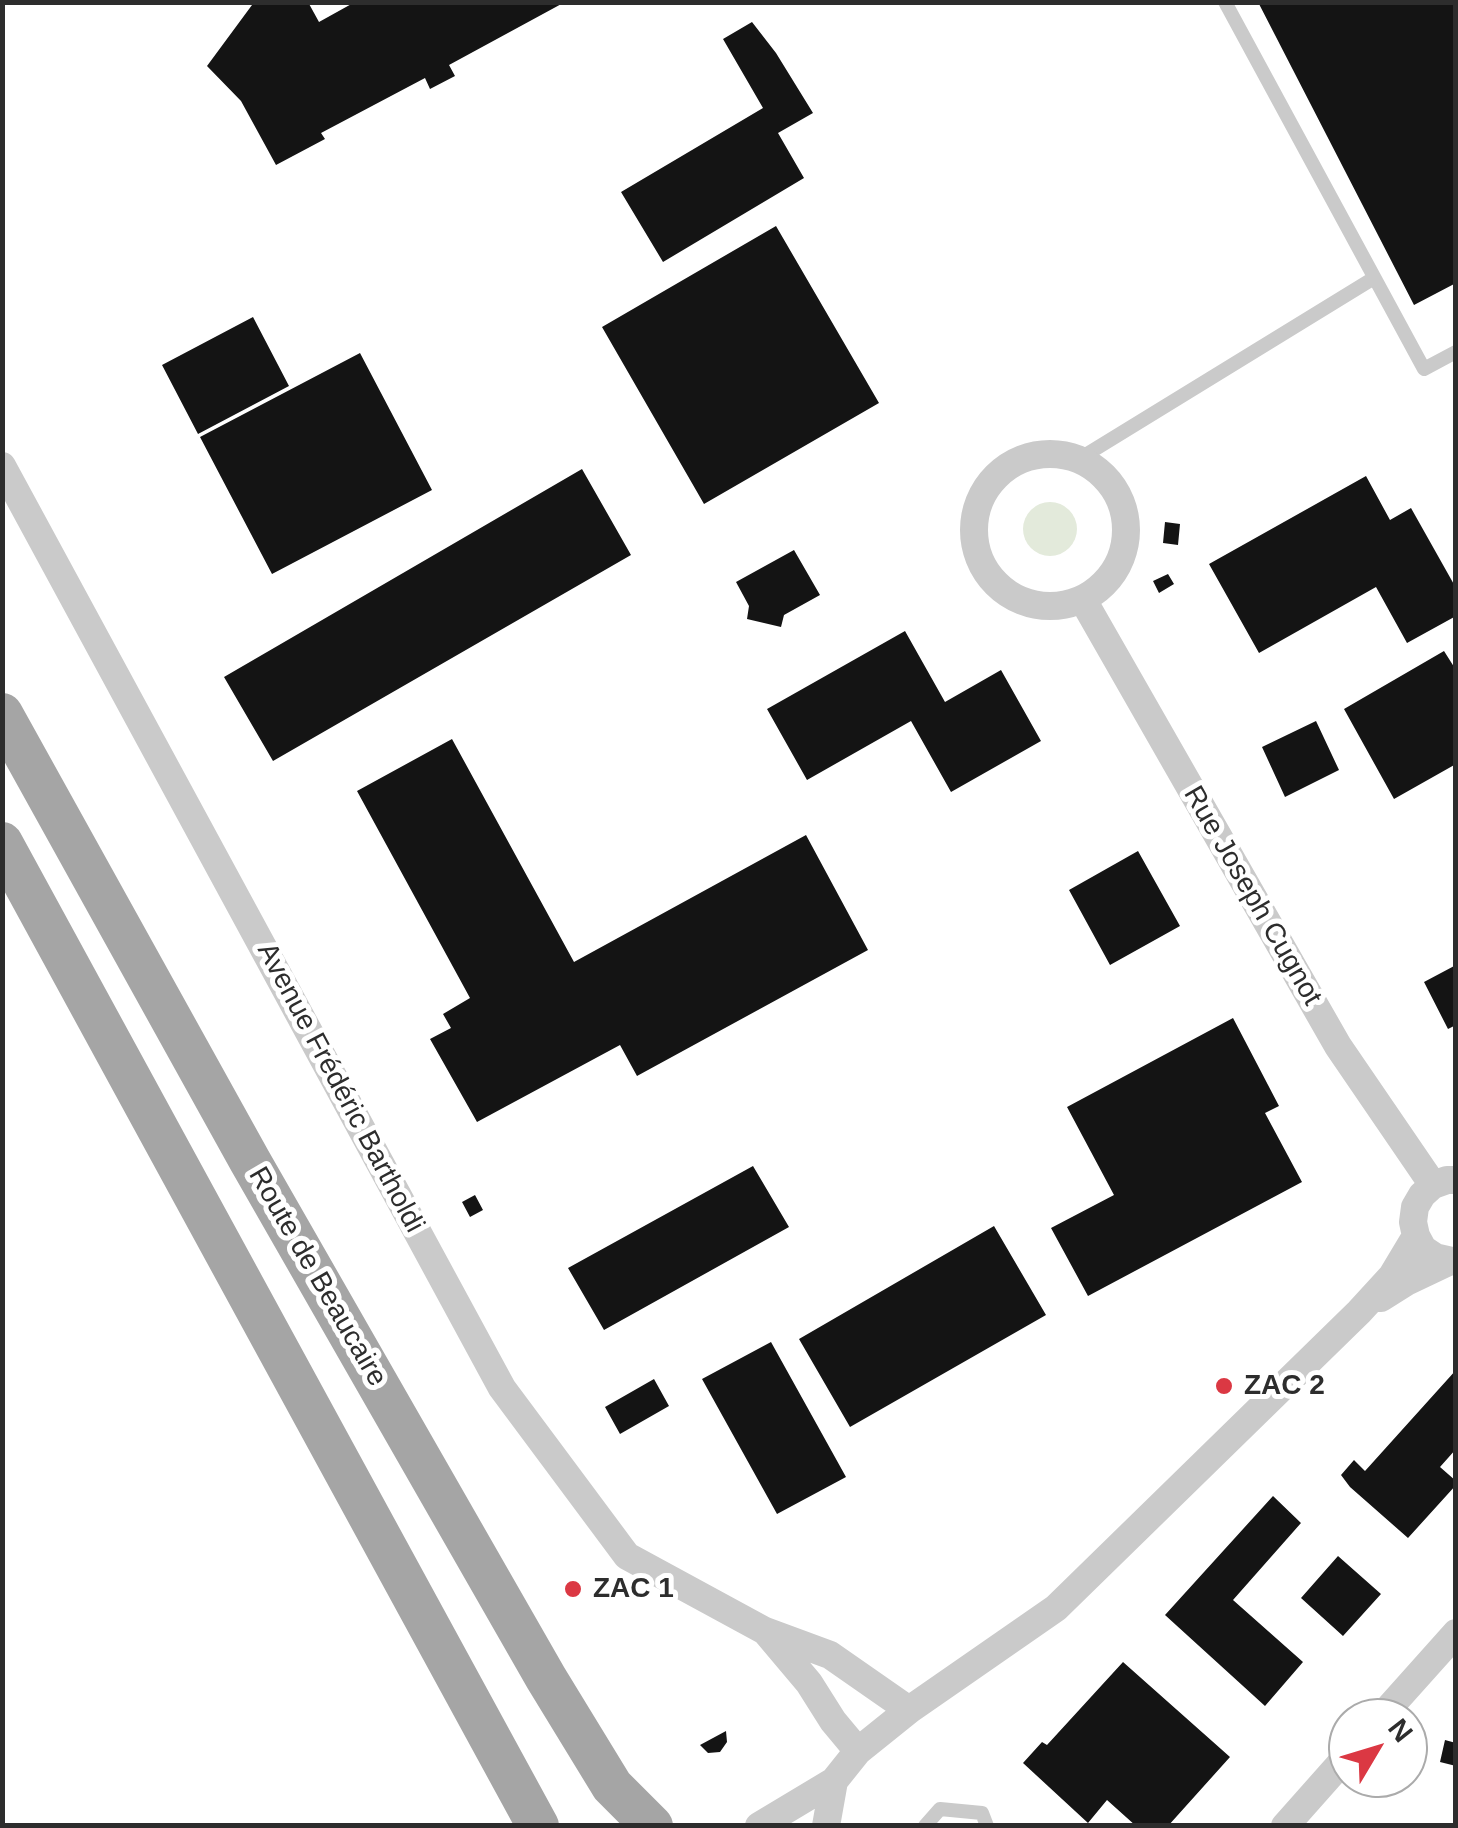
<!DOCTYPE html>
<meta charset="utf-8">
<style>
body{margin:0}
#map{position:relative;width:1458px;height:1828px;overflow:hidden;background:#fff;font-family:Arial,sans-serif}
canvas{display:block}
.frame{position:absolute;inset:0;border:5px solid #2d2d2d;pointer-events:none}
.north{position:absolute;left:1328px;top:1698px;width:100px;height:100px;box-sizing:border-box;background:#fff;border:2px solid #ababab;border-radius:50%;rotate:52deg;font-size:28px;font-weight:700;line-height:40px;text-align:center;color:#2d2d2d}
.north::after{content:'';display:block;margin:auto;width:35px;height:45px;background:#db3843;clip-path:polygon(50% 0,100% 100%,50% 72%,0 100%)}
</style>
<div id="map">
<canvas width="1458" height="1828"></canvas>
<div class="frame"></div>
<div class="north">N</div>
</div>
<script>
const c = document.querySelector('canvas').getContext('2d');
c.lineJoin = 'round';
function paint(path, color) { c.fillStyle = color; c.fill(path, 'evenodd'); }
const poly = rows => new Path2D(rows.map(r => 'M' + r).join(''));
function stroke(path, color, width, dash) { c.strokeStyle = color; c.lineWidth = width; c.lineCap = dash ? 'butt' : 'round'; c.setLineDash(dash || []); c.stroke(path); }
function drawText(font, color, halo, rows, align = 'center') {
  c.font = font + ' Arial,sans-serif'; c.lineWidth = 10; c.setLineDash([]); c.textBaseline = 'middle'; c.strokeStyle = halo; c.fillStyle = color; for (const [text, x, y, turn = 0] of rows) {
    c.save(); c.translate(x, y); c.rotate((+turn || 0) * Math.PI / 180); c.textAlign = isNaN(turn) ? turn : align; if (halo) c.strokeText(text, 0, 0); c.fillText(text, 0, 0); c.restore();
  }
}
paint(poly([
 '1023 529a27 27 0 1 1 54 0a27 27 0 1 1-54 0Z'
]), '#e3eadb');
paint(poly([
 [257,2,308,2,319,22,355,2,565,2,449,65,455,76,430,89,425,78,321,133,325,139,276,165,241,101,207,66,252,5],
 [1258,2,1456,2,1456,283,1414,305],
 [752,22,776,53,813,113,778,133,804,178,663,262,621,192,763,108,723,39],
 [776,226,879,403,704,504,602,327],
 [253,317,289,386,198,434,162,365],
 [360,353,432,490,272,574,200,437],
 [582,469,631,555,273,761,224,677],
 [1366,476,1390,520,1411,508,1456,588,1456,616,1407,643,1376,587,1259,653,1209,564],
 [1165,522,1180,524,1178,545,1163,543],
 [794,550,820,595,784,615,781,627,747,619,749,606,736,582],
 [1168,574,1174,584,1159,593,1153,581],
 [905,631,945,702,1001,670,1041,741,951,792,911,721,807,780,767,709],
 [1444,651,1456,670,1456,764,1394,799,1344,709],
 [1316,721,1339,770,1285,797,1262,747],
 [452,739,574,962,806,835,868,950,637,1076,620,1045,477,1122,430,1039,451,1028,443,1014,470,998,357,791],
 [1138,851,1180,926,1110,965,1069,890],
 [1456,965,1456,1025,1448,1029,1424,982],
 [1233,1018,1279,1106,1265,1113,1302,1182,1088,1296,1051,1228,1114,1195,1067,1107],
 [753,1166,789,1227,604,1330,568,1268],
 [475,1195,483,1210,470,1217,462,1202],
 [994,1226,1046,1315,850,1427,799,1339],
 [771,1342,846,1477,777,1514,702,1379],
 [1456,1370,1456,1449,1440,1467,1456,1481,1456,1485,1408,1538,1350,1487,1341,1475,1354,1460,1365,1471],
 [654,1379,669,1406,620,1434,605,1407],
 [1273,1496,1301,1523,1233,1600,1303,1662,1265,1706,1165,1615],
 [1338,1556,1381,1594,1343,1636,1301,1598],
 [1123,1662,1230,1757,1168,1826,1136,1826,1107,1800,1088,1823,1023,1763,1042,1742,1047,1745],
 [726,1731,727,1742,720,1752,708,1753,700,1745],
 [1445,1740,1456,1743,1456,1766,1440,1762]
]), '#141414');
stroke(poly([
 [1225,2,1424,369,1456,352],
 [1079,459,1374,278],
 [925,1826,940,1809,982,1813,987,1826]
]), '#cacaca', 14);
stroke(poly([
 '974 530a76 76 0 1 1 152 0a76 76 0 1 1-152 0Z',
 [2,466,502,1388,627,1556,765,1631,830,1655,909,1710],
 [1083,600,1338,1046,1433,1185],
 [1456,1180,1447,1180,1433,1185,1422,1195,1415,1207,1413,1222,1416,1236,1423,1249,1435,1257,1456,1262],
 [1381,1298,1408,1281,1448,1262],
 [766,1632,809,1683,833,1721,858,1751],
 [1380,1718,1456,1633],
 [759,1826,834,1781,858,1751,909,1710,1056,1608,1359,1312,1392,1276,1416,1236],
 [826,1826,834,1781],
 [1285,1826,1348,1755]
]), '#cacaca', 28);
stroke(poly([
 [2,714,250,1161,546,1678,612,1786,652,1826],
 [2,843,538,1826]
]), '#a5a5a5', 42);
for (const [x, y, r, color] of [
 [1224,1386,10,"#db3843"],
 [573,1589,10,"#db3843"]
]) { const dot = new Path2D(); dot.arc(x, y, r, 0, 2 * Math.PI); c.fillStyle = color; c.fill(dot); stroke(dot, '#fff', 4); }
drawText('28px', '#2d2d2d', '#fff', [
 ["Rue Joseph Cugnot",1252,896,60],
 ["Avenue Frédéric Bartholdi",340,1088,62],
 ["Route de Beaucaire",317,1277,60]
]);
drawText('bold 28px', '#2d2d2d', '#fff', [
 ["ZAC 2",1244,1386],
 ["ZAC 1",593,1589]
], 'left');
</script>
